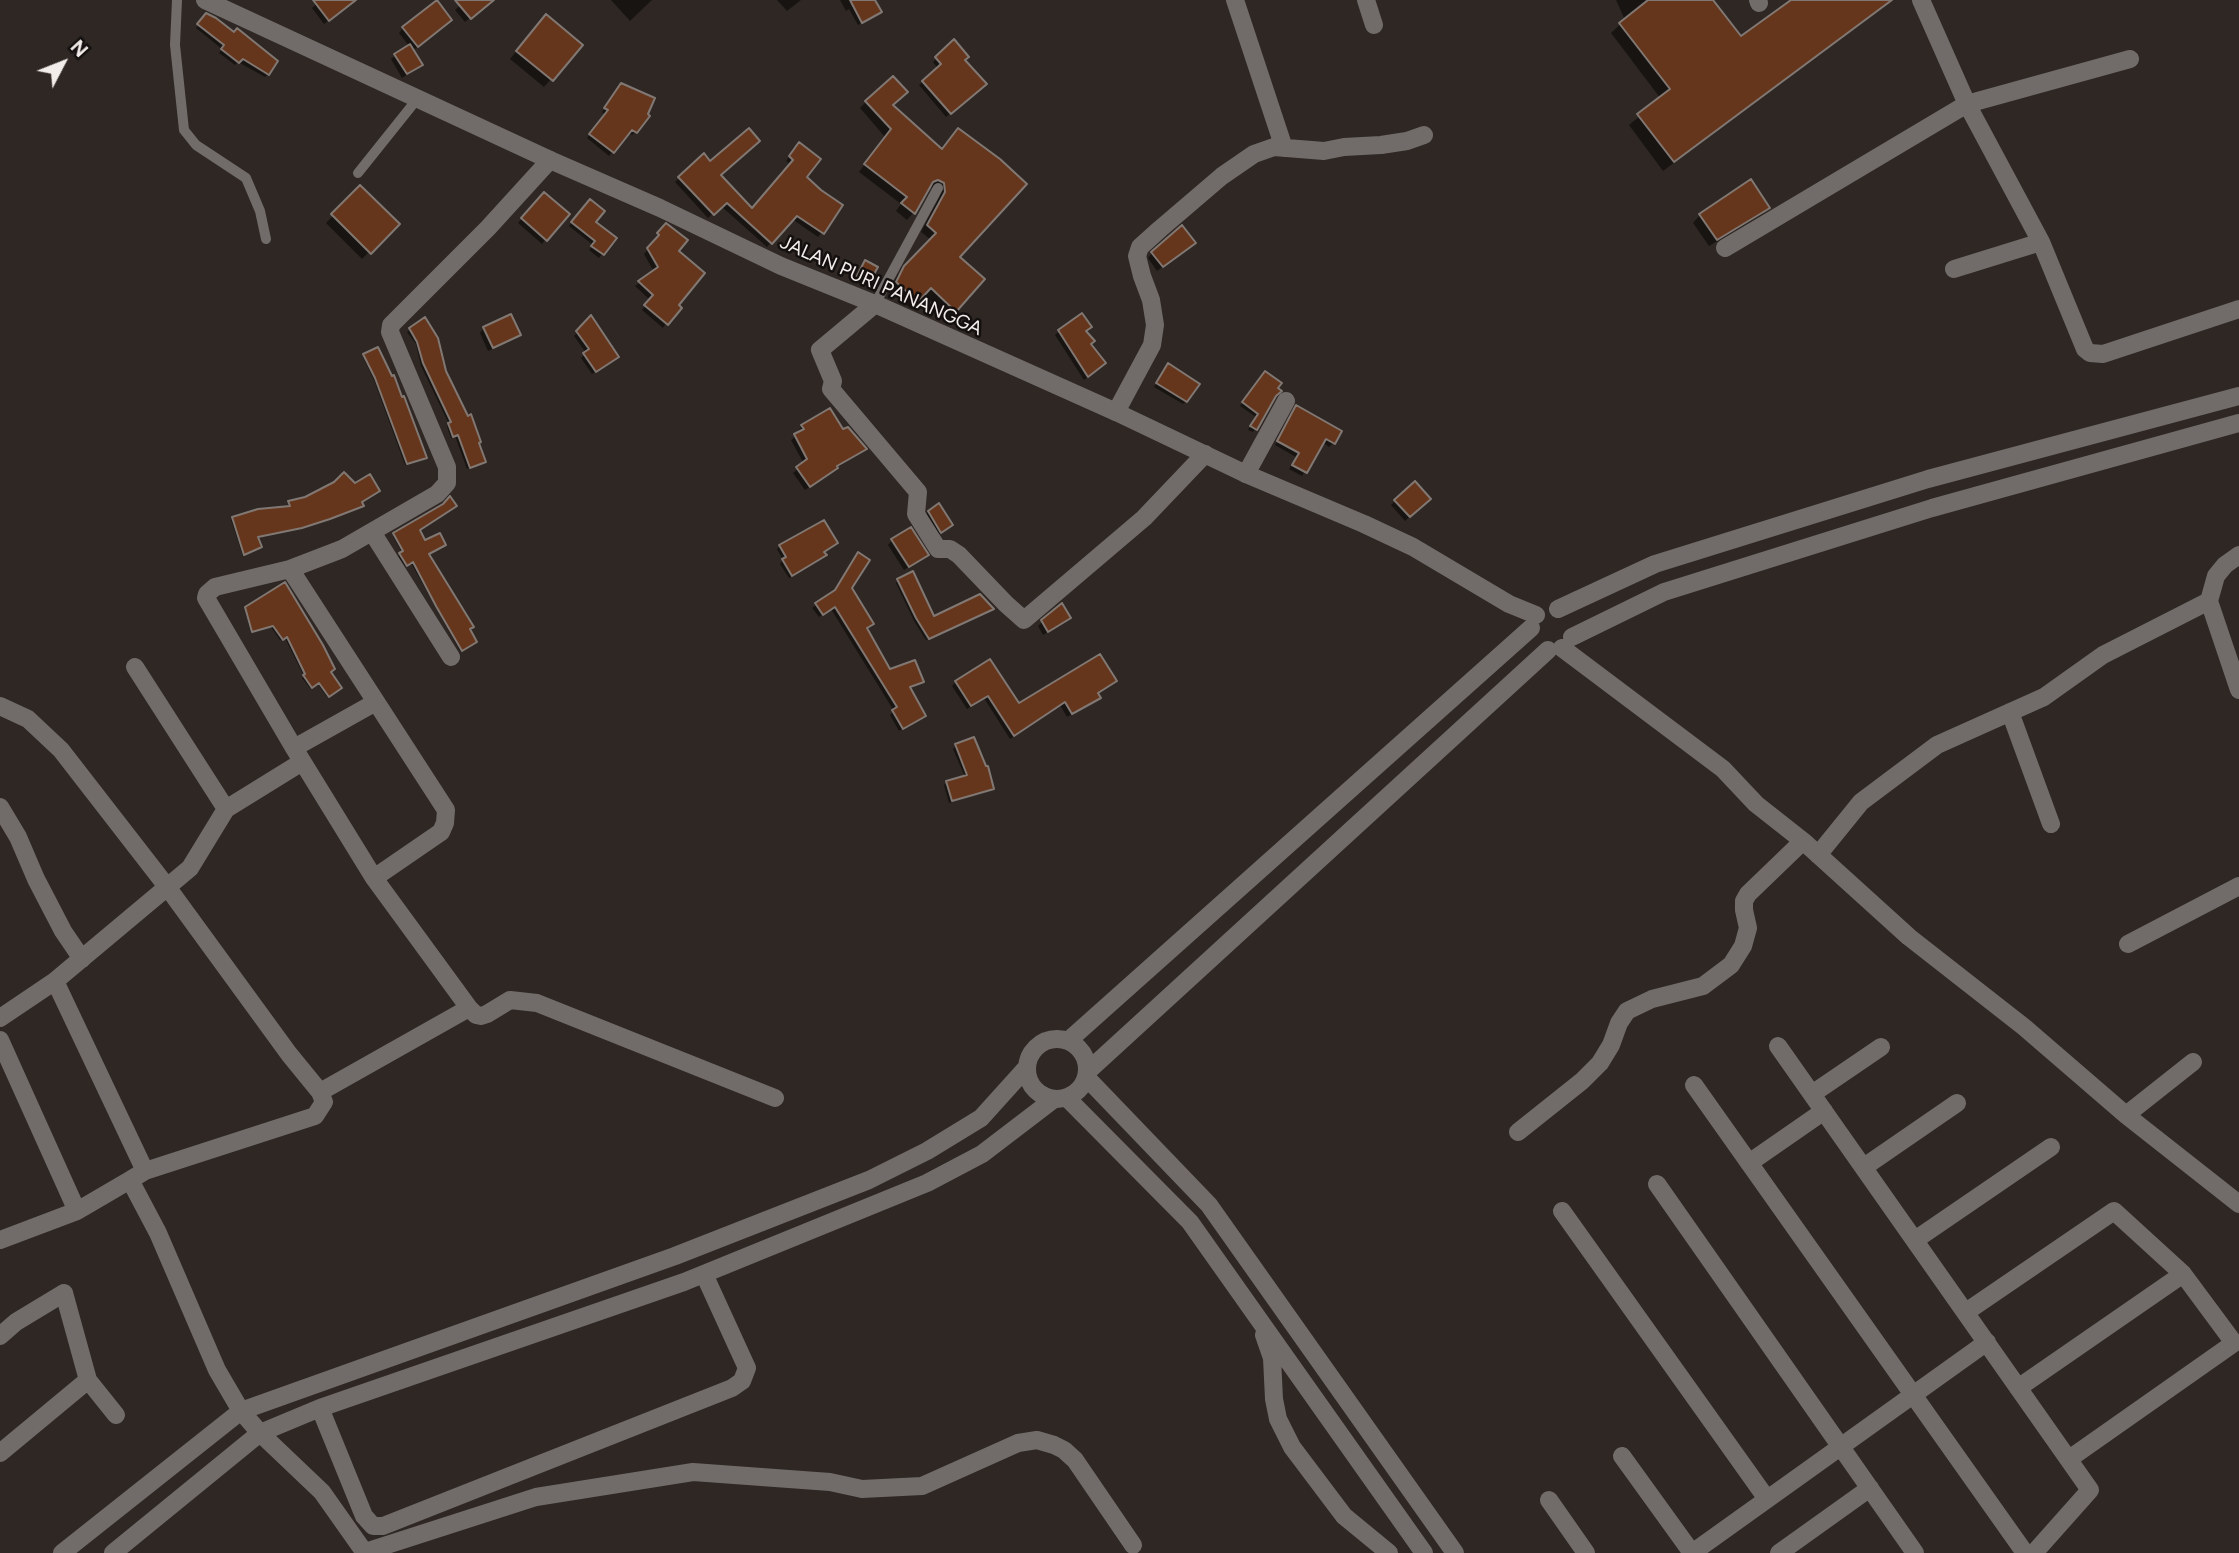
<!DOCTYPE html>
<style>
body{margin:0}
#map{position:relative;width:2239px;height:1553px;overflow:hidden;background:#2e2723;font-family:Figtree,sans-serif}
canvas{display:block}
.north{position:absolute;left:28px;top:28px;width:70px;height:70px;-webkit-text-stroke:5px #14100f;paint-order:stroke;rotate:48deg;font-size:19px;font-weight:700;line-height:28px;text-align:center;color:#f2edea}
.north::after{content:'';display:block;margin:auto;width:24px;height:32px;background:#f2edea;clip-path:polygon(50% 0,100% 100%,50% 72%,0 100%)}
</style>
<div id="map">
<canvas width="2239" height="1553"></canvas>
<div class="north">N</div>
</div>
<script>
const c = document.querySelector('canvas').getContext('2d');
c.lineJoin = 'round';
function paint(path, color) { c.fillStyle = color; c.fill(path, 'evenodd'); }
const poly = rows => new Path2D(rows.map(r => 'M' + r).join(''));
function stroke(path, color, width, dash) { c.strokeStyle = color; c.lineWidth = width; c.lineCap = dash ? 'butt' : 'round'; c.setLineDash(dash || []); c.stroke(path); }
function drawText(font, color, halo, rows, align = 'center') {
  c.font = font + ' Figtree,sans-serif'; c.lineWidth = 5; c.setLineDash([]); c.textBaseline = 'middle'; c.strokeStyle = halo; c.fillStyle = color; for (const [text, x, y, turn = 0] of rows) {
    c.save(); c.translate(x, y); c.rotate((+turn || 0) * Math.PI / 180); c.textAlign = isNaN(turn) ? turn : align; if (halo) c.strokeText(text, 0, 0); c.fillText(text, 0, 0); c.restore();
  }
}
paint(poly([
 [321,0,354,0,324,24,312,8],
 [466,0,481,0,481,9,465,22,455,10],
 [611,0,652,0,630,21],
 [777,0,801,0,787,11],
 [840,0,873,0,876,15,858,25,849,9,846,11],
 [1616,0,1711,0,1741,39,1793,0,1892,0,1663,171,1629,125,1661,99,1611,33,1625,20],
 [203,19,268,74,265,77,238,62,235,65,219,53,222,49,196,28],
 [539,23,581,45,544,87,510,59],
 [445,25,412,51,421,65,402,78,391,59,409,46,399,33,403,28],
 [954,42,981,88,946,117,919,85,938,69,933,62],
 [618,89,635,132,632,135,628,133,609,156,587,138,606,115,602,112],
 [866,102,891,105,941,151,958,257,983,279,948,318,923,294,910,308,890,289,898,275,931,240,921,232,940,196,934,187,928,187,913,213,907,220,896,211,901,204,859,172,885,137,860,108],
 [795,149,805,178,820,191,841,206,818,237,792,219,767,247,721,206,708,218,675,182,704,156,751,210,790,164,786,161],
 [360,188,397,224,362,259,326,223],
 [540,198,546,239,542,244,518,223],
 [587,205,594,222,614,238,599,258,589,250,593,245,569,226],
 [1768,208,1761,215,1709,246,1693,223,1700,215],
 [662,230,676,305,663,328,642,310,650,300,635,286,654,272,644,254,657,240,655,238],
 [1189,247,1157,271,1148,258,1152,253],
 [590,318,613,360,592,374,581,358,586,353,574,336],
 [424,320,444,372,478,443,482,463,467,469,455,436,451,438,447,427,449,424,421,366,416,344,407,332],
 [484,328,519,335,514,339,488,351,480,333],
 [1059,331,1084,332,1100,367,1084,380,1055,335],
 [364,355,425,458,424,459,405,465,374,380,363,357],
 [1165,369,1186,401,1183,404,1154,387],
 [1262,376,1274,396,1253,432,1248,430,1256,417,1240,406],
 [1293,411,1333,443,1329,447,1322,442,1302,476,1289,469,1296,457,1275,445],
 [802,426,842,432,864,449,805,490,793,473,804,464,791,440,800,433,798,431],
 [1414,483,1428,499,1405,521,1391,505],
 [306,499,360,502,360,507,299,529,256,538,259,548,243,556,231,520,233,518,288,508,289,503],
 [929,511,947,529,936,536,924,516],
 [418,530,427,554,468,630,473,644,460,651,411,563,405,566,398,556,402,553,393,536],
 [892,540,926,555,904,570,888,545],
 [780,546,823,552,821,558,789,578,780,564,783,560,777,549],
 [855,558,850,588,869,627,865,629,889,671,922,682,909,689,924,716,899,731,890,715,894,711,831,609,819,617,812,608,833,593],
 [898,580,933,618,992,609,926,640,914,621,896,583],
 [284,585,329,672,339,688,327,697,317,683,310,688,302,678,304,676,285,638,280,640,271,627,251,633,245,610],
 [1042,622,1064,622,1043,635,1038,626],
 [1115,681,1097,694,1095,701,1067,717,1060,705,1010,739,984,698,967,709,952,686,956,682,1018,705],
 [956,746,992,788,989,791,949,803,944,785,947,783,965,777,953,749]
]), '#0007');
const building = poly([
 [313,0,356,0,329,21,313,0],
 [437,0,452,20,418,47,402,27,437,0],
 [455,0,494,0,471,19,455,0],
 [850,0,875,0,882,12,862,23,850,0],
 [1648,0,1713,0,1741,36,1791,0,1892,0,1674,162,1637,114,1670,89,1619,23,1648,0],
 [206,13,216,18,234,32,237,28,278,61,269,75,243,59,239,63,221,49,224,45,197,24,206,13],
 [546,14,583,45,553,81,516,51,546,14],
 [954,39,969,57,965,60,987,84,951,114,922,81,941,64,935,57,954,39],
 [410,44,423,65,407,74,394,54,410,44],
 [893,76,908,92,893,105,942,149,958,128,1000,159,1027,184,960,257,985,279,956,312,931,288,918,302,896,282,904,266,936,233,927,225,945,192,944,183,938,180,933,182,915,214,901,203,907,197,864,164,891,129,865,101,893,76],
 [621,83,655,98,648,114,650,116,637,133,632,130,614,153,589,134,608,110,604,108,621,83],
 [749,128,760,141,721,175,752,208,793,160,789,156,799,142,821,159,807,177,821,190,843,205,824,234,797,216,772,244,727,203,714,215,678,177,704,153,710,161,749,128],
 [1751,179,1770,208,1717,240,1699,214,1751,179],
 [360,185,400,224,371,254,331,214,360,185],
 [544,192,570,214,547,241,521,218,544,192],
 [590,199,605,211,596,222,617,238,604,255,591,246,595,241,571,222,590,199],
 [666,223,688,240,679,251,705,273,679,305,682,308,668,325,644,305,653,295,638,281,658,267,647,248,659,235,657,233,666,223],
 [1182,225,1196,243,1163,267,1151,252,1182,225],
 [865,260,878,267,869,283,857,276,865,260],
 [1082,313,1092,327,1086,331,1095,341,1091,344,1106,363,1088,377,1058,330,1082,313],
 [511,314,521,335,493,348,483,327,511,314],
 [591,315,619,357,596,372,583,353,589,349,576,331,591,315],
 [425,317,438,338,446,371,468,416,471,414,481,442,479,443,486,462,470,468,458,435,453,437,448,423,451,422,423,363,417,342,409,328,425,317],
 [378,347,392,376,394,375,402,397,404,396,427,458,407,464,375,378,363,354,378,347],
 [1168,363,1200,384,1187,402,1156,383,1168,363],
 [1265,371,1282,383,1278,388,1282,391,1276,396,1257,430,1250,426,1258,414,1242,402,1265,371],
 [1296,405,1342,431,1335,444,1326,439,1307,473,1292,465,1299,453,1277,441,1296,405],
 [830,408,843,429,848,427,867,449,837,466,838,468,810,487,796,467,807,459,794,434,804,429,801,425,830,408],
 [344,472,355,483,370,474,380,491,362,502,364,506,330,519,302,528,258,537,262,547,244,555,232,517,258,509,290,506,288,501,305,497,334,482,344,472],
 [1415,481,1431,499,1410,517,1394,500,1415,481],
 [450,496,457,506,420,530,425,540,440,533,446,545,429,554,474,627,470,629,477,642,462,651,436,606,413,562,407,566,399,553,403,551,393,533,443,504,450,496],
 [939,503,953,525,941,533,928,511,939,503],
 [824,520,838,543,824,552,827,555,792,576,782,559,786,557,779,545,824,520],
 [911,527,929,555,909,567,891,539,911,527],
 [858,552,870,560,852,588,874,624,867,628,890,669,915,660,924,682,910,687,926,716,903,729,892,710,897,707,835,607,823,615,815,603,835,590,858,552],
 [913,571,934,616,980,594,994,609,929,639,916,618,897,579,913,571],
 [285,582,323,645,335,669,331,672,342,688,329,697,319,683,312,688,303,675,305,674,287,637,283,640,273,626,252,632,245,607,285,582],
 [1062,603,1071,618,1048,632,1041,620,1062,603],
 [1100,654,1117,681,1098,693,1101,698,1072,714,1065,702,1014,736,988,696,971,706,955,681,990,659,1019,703,1100,654],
 [974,737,986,766,988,766,994,789,952,801,946,781,967,775,955,744,974,737]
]);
paint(building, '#66361c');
stroke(building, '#817873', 2);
stroke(poly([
 [177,0,175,45,184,130,196,145,246,178,260,211,266,239],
 [358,173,418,98],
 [875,304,938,188]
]), '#716c6a', 10);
stroke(poly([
 [1235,0,1284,148],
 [1366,0,1374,25],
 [1758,0,1759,3],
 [1921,0,1967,104,2041,242,2085,349,2090,353,2103,354,2239,309],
 [550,160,488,228,391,325,390,332,447,467,447,483,437,494,342,549,290,569,215,587,207,594,206,598,294,748,374,878,469,1008,476,1015,481,1016,487,1014,510,1000,537,1003,775,1098],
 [1725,248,1967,104,2130,59],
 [1954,269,2041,242],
 [875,304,820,350,833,381,831,389,918,492,916,514,938,549,950,549,959,555,1006,604,1024,620,1144,518,1205,454],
 [1116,412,1152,345,1155,325,1151,300,1142,276,1137,256,1140,247,1160,229,1222,176,1254,154,1274,147,1324,151,1344,147,1381,145,1407,141,1424,135],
 [1246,474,1286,401],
 [372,532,451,657],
 [2239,555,2225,565,2216,576,2209,601,2239,690],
 [290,569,446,810,445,823,441,832,374,878],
 [1558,609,1655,564,1928,479,2239,396],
 [1572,637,1664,592,1932,508,2239,423],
 [1562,648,1723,769,1756,804,1803,841,1909,937,2024,1027,2126,1115,2239,1204],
 [135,667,226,809,302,762],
 [0,706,28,719,61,750,168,888,289,1054,320,1092,324,1102,315,1116,145,1171,130,1180],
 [2010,712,2051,824],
 [294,748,376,702],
 [0,807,18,837,36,879,63,931,82,959],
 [1818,855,1861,802,1937,745,2044,697,2103,655,2209,601],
 [2128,944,2239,886],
 [0,1018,55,981],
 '1027 1069a30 30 0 1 1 60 0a30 30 0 1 1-60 0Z',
 [0,1040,77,1211],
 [1068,1041,1531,628],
 [1778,1046,2090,1490,2034,1553],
 [1088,1071,1548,650],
 [1086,1077,1209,1205,1455,1553],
 [1694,1085,2025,1553],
 [320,1092,469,1008],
 [1812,1094,1881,1047],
 [1067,1098,1190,1222,1424,1553],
 [2126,1115,2193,1062],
 [1518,1132,1582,1081,1600,1063,1611,1045,1619,1023,1627,1011,1652,999,1703,986,1731,965,1743,946,1748,928,1744,910,1744,901,1748,894,1803,841],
 [1749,1163,1824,1111],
 [1864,1167,1957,1103],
 [145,1171,55,981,190,868,226,809],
 [1657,1184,1915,1553],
 [1562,1211,1767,1499],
 [0,1240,77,1211,130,1180,158,1233,217,1370,241,1411,260,1433,322,1492,365,1553],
 [1915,1240,2051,1147],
 [1966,1312,2114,1211,2183,1274,2234,1343,2069,1459],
 [1264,1335,1272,1358,1274,1399,1278,1419,1292,1447,1344,1516,1389,1553],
 [0,1336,16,1322,64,1293,88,1380,116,1415],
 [2018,1388,2183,1274],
 [320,1408,364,1516,373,1526,383,1526,732,1388,742,1381,747,1368,704,1274],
 [0,1453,88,1380],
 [1622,1456,1692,1553,1987,1342],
 [1549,1500,1586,1553],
 [365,1552,536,1497,693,1472,830,1482,862,1489,922,1486,1018,1443,1037,1440,1054,1445,1064,1450,1075,1460,1133,1545],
 [62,1553,241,1411,675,1256,869,1180,927,1151,981,1118,1027,1067],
 [113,1553,260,1433,320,1408,684,1282,927,1183,982,1154,1054,1099],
 [1779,1553,1870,1488]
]), '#716c6a', 18);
stroke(poly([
 [205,0,550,160,660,208,781,266,875,304,1116,412,1246,474,1364,524,1413,547,1509,604,1536,615]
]), '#716c6a', 18);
drawText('19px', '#f2edea', '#14100f', [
 ["JALAN PURI PANANGGA",881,286,24]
]);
</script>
